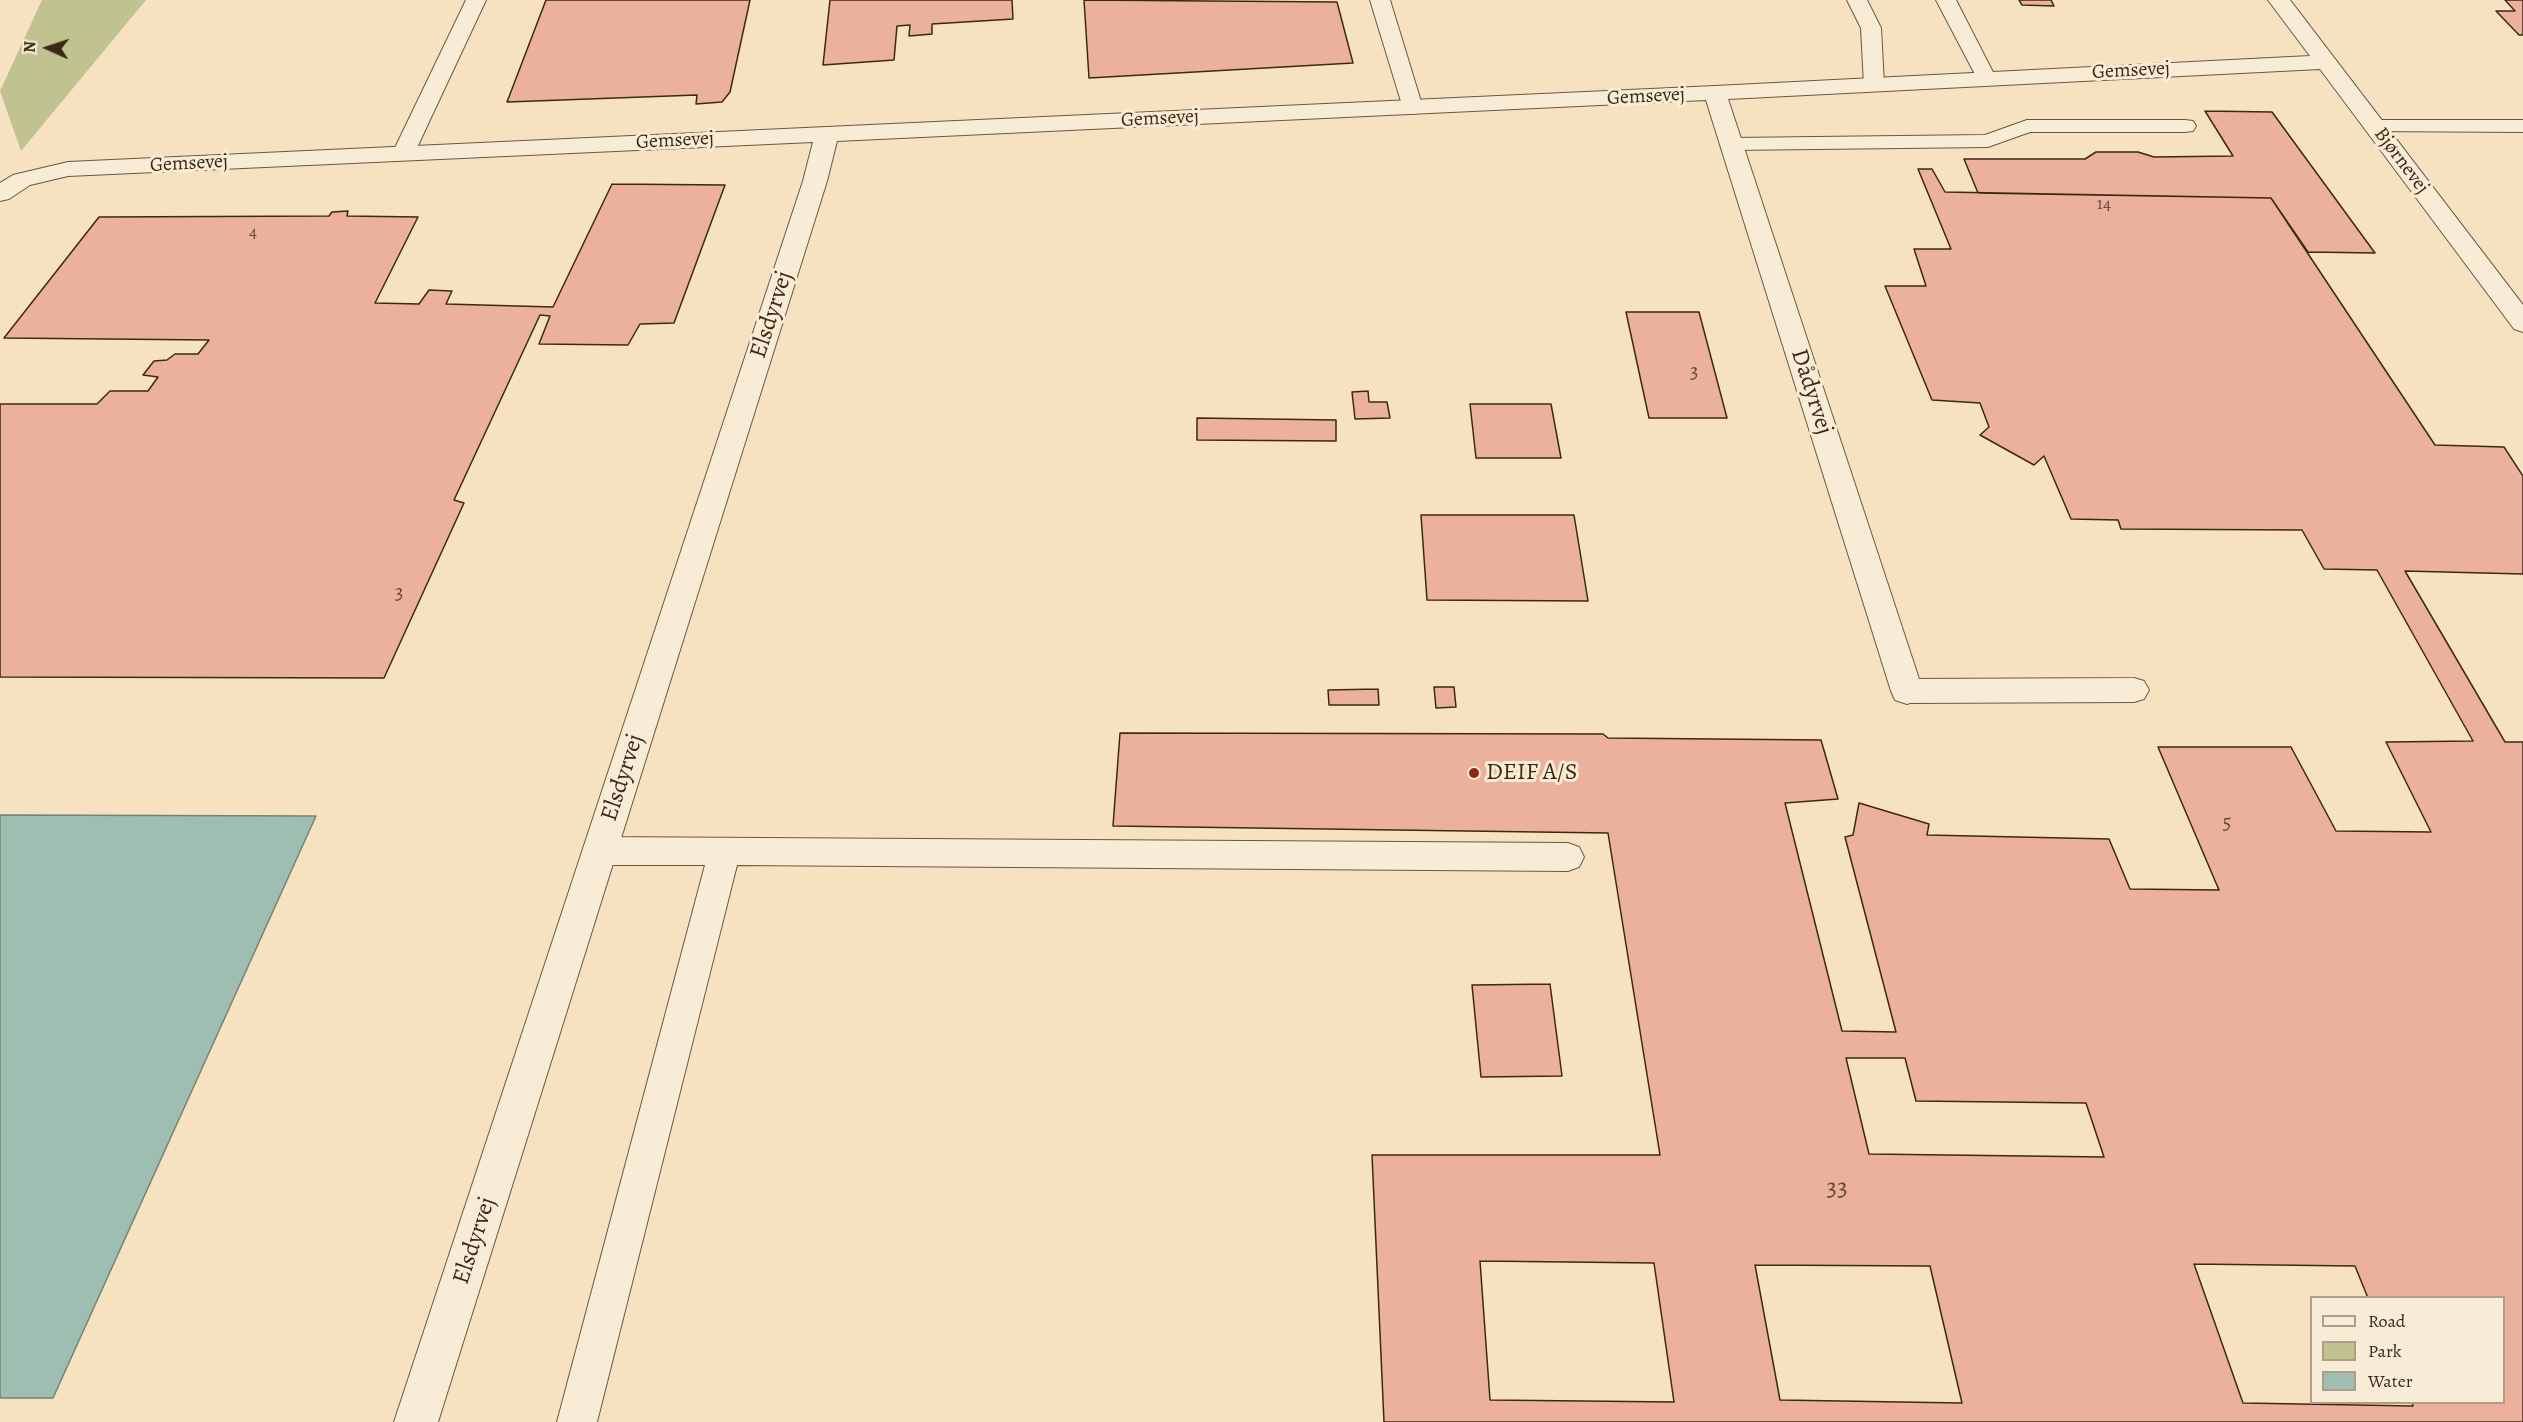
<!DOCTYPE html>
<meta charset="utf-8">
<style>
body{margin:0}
#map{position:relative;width:2523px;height:1422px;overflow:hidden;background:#f6e2c1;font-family:Alegreya,serif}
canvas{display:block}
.legend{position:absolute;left:2310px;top:1296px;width:195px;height:108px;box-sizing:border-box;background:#f9ecd7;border:2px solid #ad9e89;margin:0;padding:8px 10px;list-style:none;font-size:18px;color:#3c2915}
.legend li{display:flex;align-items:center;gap:12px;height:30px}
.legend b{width:30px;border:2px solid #ad9e89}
.north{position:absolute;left:18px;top:18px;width:60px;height:60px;-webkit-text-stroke:4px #f9ecd7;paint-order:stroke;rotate:273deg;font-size:16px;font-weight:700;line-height:24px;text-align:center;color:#3c2915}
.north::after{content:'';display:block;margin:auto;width:21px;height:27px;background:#3c2915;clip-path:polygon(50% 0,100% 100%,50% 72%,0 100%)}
</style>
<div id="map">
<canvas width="2523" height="1422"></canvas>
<ul class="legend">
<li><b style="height:8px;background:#f9ecd7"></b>Road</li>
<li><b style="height:16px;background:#c0c290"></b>Park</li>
<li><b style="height:16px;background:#9dbeb1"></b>Water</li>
</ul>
<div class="north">N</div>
</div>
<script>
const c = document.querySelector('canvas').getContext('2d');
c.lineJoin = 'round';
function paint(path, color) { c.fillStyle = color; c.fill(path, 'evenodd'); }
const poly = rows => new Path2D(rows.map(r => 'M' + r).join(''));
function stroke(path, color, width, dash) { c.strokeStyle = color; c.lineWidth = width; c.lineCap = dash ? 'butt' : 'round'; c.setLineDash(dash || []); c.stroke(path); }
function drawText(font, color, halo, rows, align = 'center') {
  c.font = font + ' Alegreya,serif'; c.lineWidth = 6; c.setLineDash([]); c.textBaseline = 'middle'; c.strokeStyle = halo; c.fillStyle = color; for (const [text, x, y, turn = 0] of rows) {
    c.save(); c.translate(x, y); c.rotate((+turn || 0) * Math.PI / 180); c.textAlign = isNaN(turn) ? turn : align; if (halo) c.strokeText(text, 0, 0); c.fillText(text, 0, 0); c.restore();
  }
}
paint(poly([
 [42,0,146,0,21,151,0,91]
]), '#c0c290');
const water = poly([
 [0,815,316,816,53,1398,0,1398,0,815]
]);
paint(water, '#9dbeb1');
stroke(water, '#768273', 1.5);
const building = poly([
 [546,0,750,0,730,92,722,102,696,104,697,95,507,102,546,0],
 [830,0,1012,0,1013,19,932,24,932,34,909,36,910,25,897,26,894,60,823,65,830,0],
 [1084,0,1337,2,1353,63,1089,78,1084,0],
 [2019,0,2051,0,2054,6,2022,5,2019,0],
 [2505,0,2523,0,2523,35,2519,35,2496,11,2515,11,2505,0],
 [2205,111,2272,112,2375,253,2308,252,2271,198,1978,193,1964,159,2085,159,2096,152,2138,152,2154,157,2233,156,2205,111],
 [1918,169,1932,169,1945,192,2271,198,2435,445,2504,447,2523,476,2523,574,2405,571,2505,742,2523,742,2523,1422,1384,1422,1372,1155,1660,1155,1608,833,1113,826,1120,733,1603,734,1608,738,1821,740,1838,799,1785,803,1842,1031,1896,1032,1845,837,1853,835,1859,803,1929,824,1927,835,2109,839,2130,889,2219,890,2158,747,2291,747,2336,831,2431,832,2386,742,2473,741,2377,570,2324,569,2302,530,2121,529,2118,520,2071,519,2044,456,2034,465,1980,435,1989,427,1980,403,1932,400,1885,286,1926,286,1914,249,1951,249,1918,169],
 [1846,1058,1905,1058,1916,1101,2086,1103,2104,1157,1869,1154,1846,1058],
 [1480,1261,1654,1263,1674,1402,1490,1400,1480,1261],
 [2194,1264,2355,1266,2368,1298,2504,1298,2504,1402,2412,1402,2413,1406,2243,1403,2194,1264],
 [1755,1265,1930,1266,1962,1403,1780,1400,1755,1265],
 [612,184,725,185,674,323,640,324,628,345,539,344,550,316,540,315,454,500,464,503,384,678,0,677,0,404,97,404,110,391,148,391,158,377,143,375,154,361,167,360,175,354,198,354,209,340,4,338,99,217,329,216,332,212,348,211,347,216,418,217,375,303,419,304,429,290,452,291,446,304,553,307,612,184],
 [1626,312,1699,312,1727,418,1649,418,1626,312],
 [1368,391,1369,402,1387,402,1390,418,1355,419,1352,392,1368,391],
 [1470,404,1551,404,1561,458,1476,458,1470,404],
 [1197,418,1336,420,1336,441,1197,440,1197,418],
 [1421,515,1574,515,1588,601,1427,600,1421,515],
 [1434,687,1454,687,1456,707,1436,708,1434,687],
 [1378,689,1379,705,1329,705,1328,690,1378,689],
 [1550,984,1562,1076,1481,1077,1472,985,1550,984]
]);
paint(building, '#ebb19c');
stroke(building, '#3c2915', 1.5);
const lane = poly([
 [466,0,486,0,414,154,411,159,403,160,395,159,392,154,466,0],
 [1370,0,1390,0,1423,108,1420,112,1413,114,1406,112,1403,108,1370,0],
 [1847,0,1867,0,1881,28,1884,85,1881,89,1874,91,1867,89,1864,85,1861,28,1847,0],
 [1936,0,1956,0,1996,78,1993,82,1986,84,1979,82,1936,0],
 [2027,120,2185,120,2193,121,2196,126,2193,131,2185,132,2030,132,1988,147,1731,150,1723,149,1720,144,1723,139,1731,138,1985,135,2027,120],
 [2375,120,2523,120,2523,132,2367,131,2364,126,2367,121,2375,120],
 [2134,678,2144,681,2149,690,2144,699,2134,702,1907,703,1896,700,1892,691,1896,682,1907,679,2134,678],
 [600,837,1568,843,1579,847,1584,857,1579,867,1568,871,737,865,597,1422,557,1422,705,865,600,865,589,861,584,851,589,841,600,837]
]);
const street = poly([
 [2268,0,2290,0,2523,305,2523,332,2514,329,2320,69,1728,99,1923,691,1919,700,1907,704,1895,700,1891,691,1706,100,837,141,827,181,438,1422,394,1422,803,181,813,142,68,176,30,185,9,199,0,201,0,183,13,175,68,162,1715,86,2310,56,2268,0]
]);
stroke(lane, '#6a5740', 2);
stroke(street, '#6a5740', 2);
paint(lane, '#f9ecd7');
paint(street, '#f9ecd7');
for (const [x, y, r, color] of [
 [1474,773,6,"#8f2418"]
]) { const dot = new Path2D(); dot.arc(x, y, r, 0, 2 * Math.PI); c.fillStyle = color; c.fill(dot); stroke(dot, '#f9ecd7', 2); }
drawText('18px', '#684b37', null, [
 ["14",2104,205],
 ["4",253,233]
]);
drawText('20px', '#3c2915', '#f9ecd7', [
 ["Gemsevej",2131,71,-3],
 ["Gemsevej",1646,97,-3],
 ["Gemsevej",1160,119,-3],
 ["Gemsevej",675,141,-3],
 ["Bjørnevej",2401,161,53],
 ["Gemsevej",189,164,-3]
]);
drawText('21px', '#684b37', null, [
 ["3",1694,373],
 ["3",399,594],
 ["5",2227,824]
]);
drawText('24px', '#3c2915', '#f9ecd7', [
 ["Elsdyrvej",772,315,-72],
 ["Dådyrvej",1811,392,72],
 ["Elsdyrvej",623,778,-72],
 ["Elsdyrvej",475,1241,-72]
]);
drawText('24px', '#3c2915', '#f9ecd7', [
 ["DEIF A/S",1486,773]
], 'left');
drawText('26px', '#684b37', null, [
 ["33",1837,1189]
]);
</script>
